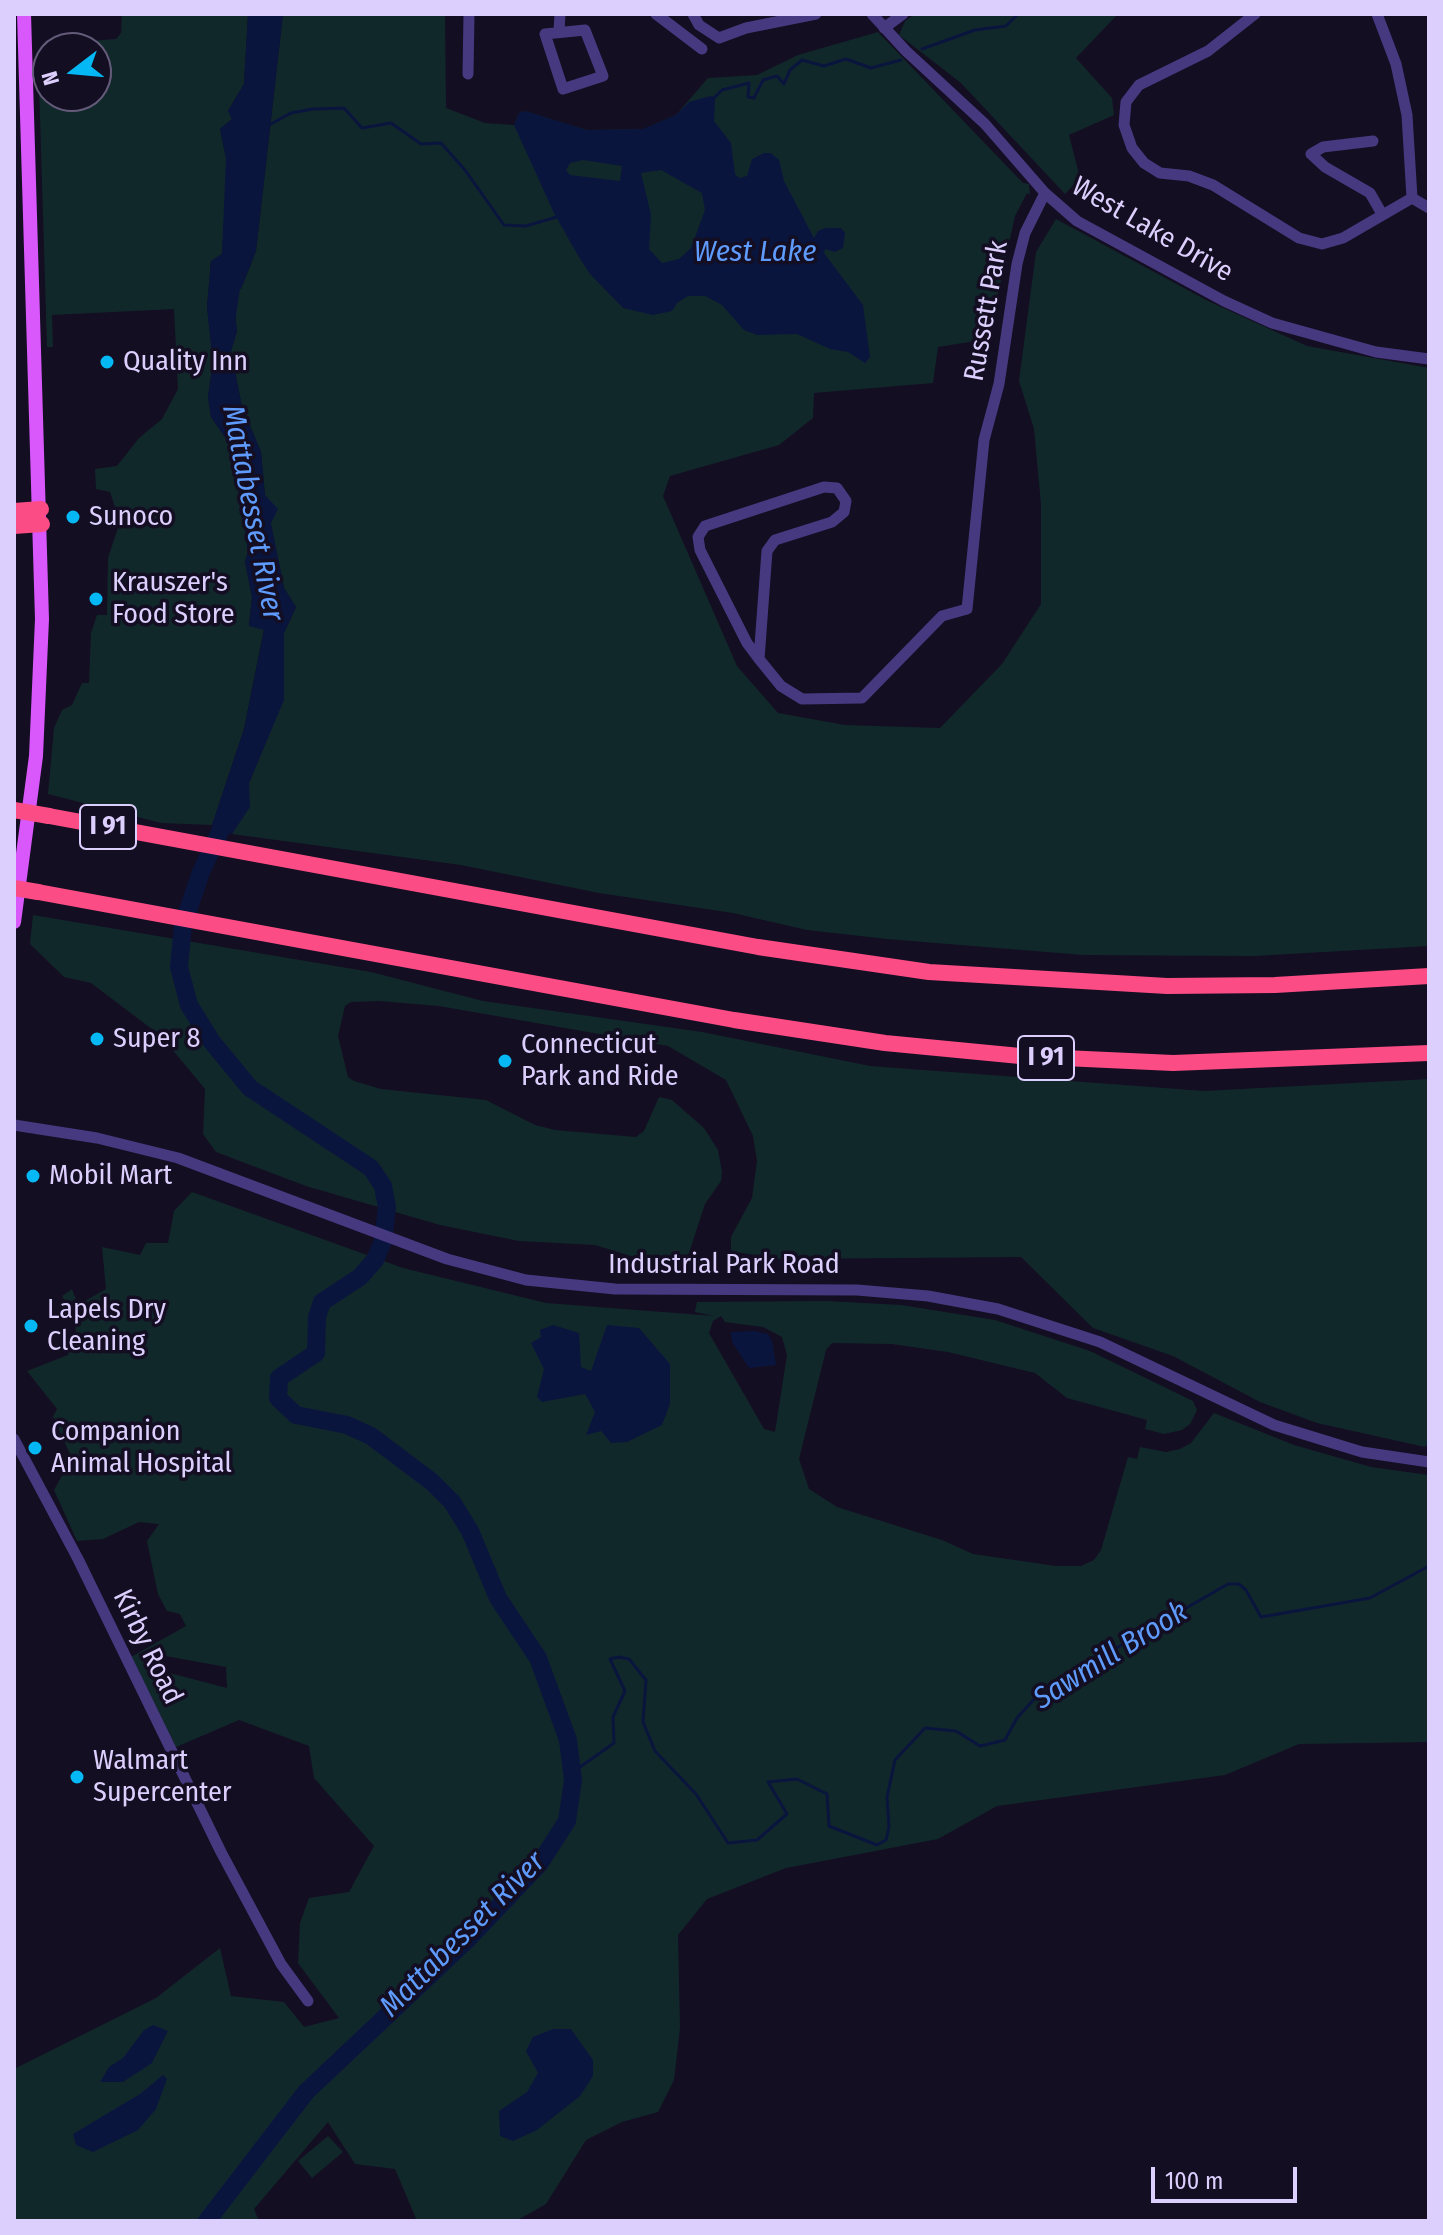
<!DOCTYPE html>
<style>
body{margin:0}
#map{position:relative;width:1443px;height:2235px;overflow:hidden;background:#140e22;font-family:"Fira Sans Condensed",sans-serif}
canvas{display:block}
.frame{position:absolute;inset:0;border:16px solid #dccffe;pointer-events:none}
.north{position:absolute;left:32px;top:32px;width:80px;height:80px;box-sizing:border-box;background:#140e22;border:2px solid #645b7a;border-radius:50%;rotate:254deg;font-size:22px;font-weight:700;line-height:32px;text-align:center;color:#dccffe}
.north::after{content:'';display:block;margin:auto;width:28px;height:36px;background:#04b8f5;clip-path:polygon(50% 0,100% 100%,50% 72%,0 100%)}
.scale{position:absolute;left:1151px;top:2167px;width:146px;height:36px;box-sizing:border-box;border:4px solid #dccffe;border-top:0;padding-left:10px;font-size:24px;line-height:28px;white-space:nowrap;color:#dccffe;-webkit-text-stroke:6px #140e22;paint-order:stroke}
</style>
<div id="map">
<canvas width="1443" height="2235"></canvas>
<div class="frame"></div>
<div class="north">N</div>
<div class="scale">100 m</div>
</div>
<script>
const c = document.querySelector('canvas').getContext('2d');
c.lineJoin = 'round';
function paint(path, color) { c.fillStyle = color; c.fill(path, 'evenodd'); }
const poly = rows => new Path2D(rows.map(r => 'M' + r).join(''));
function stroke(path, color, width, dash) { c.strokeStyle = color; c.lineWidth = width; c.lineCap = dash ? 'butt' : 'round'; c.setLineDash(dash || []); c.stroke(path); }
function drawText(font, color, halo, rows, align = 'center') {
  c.font = font + ' "Fira Sans Condensed",sans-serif'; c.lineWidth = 7; c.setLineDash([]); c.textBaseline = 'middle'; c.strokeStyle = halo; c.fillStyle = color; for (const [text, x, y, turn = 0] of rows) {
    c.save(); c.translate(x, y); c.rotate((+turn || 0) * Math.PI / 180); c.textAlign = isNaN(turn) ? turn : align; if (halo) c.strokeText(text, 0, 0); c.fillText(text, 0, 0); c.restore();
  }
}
paint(poly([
 [122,14,248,14,244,84,228,111,232,119,220,129,226,158,226,189,222,254,211,261,207,307,213,362,208,397,211,417,227,440,243,511,248,552,245,562,252,597,249,625,264,629,244,729,212,825,161,823,48,794,54,728,62,710,72,705,82,683,89,683,91,633,97,615,107,615,108,558,120,522,110,492,96,489,95,469,117,466,139,438,162,419,178,389,174,309,52,315,53,347,47,347,38,50,45,43,52,48,48,48,48,96,71,101,77,96,96,96,96,48,81,48,81,45,63,48,64,43,116,39,121,33],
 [283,14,445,14,446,108,485,123,514,125,519,113,525,111,587,130,643,129,676,115,708,78,757,75,798,55,878,32,1023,183,1029,184,1030,195,1027,193,1015,216,988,339,938,347,933,383,814,393,813,418,779,445,670,476,663,496,737,666,778,713,845,725,940,728,1002,664,1041,604,1041,504,1034,429,1019,381,1036,252,1056,219,1208,301,1307,346,1429,368,1429,946,1254,956,1083,955,887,939,807,930,733,913,599,893,461,865,232,834,249,807,249,783,283,700,284,633,296,607,284,588,265,496,261,452,242,407,231,351,237,331,231,283,235,272,243,275,241,289,256,251],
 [915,14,1123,14,1116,16,1076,58,1112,98,1114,115,1069,135,1080,178,1065,194,961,83,899,35,905,21],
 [33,915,371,972,483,1001,702,1032,870,1066,1204,1091,1429,1079,1429,1444,1425,1447,1317,1423,1260,1402,1173,1356,1093,1328,1021,1257,777,1259,731,1251,731,1237,752,1198,757,1161,753,1136,726,1080,668,1046,439,1006,379,1001,351,1002,345,1006,338,1036,348,1077,354,1081,381,1089,486,1100,535,1125,555,1130,636,1137,644,1131,659,1097,672,1100,704,1128,718,1150,722,1172,721,1181,705,1204,689,1253,673,1269,595,1245,519,1241,440,1225,306,1186,216,1152,203,1134,205,1089,161,1036,91,983,64,977,30,944],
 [192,1192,403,1268,546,1303,714,1316,695,1312,697,1302,826,1301,901,1305,995,1320,1090,1351,1193,1401,1197,1410,1190,1424,1182,1430,1164,1434,1145,1429,1147,1420,1067,1398,1035,1373,948,1352,892,1344,832,1343,826,1350,799,1459,809,1489,837,1507,942,1540,973,1554,1056,1566,1081,1566,1094,1560,1101,1550,1128,1457,1137,1459,1140,1447,1166,1452,1180,1449,1191,1443,1214,1413,1294,1445,1371,1467,1429,1475,1429,1742,1299,1744,1225,1775,997,1806,938,1839,786,1868,707,1899,678,1935,680,2028,674,2080,658,2112,622,2122,586,2140,546,2204,516,2221,417,2221,395,2169,355,2164,328,2122,254,2209,259,2221,14,2221,14,2069,156,1998,220,1948,231,1996,284,2002,304,2027,339,2018,298,1963,300,1923,309,1898,349,1892,374,1846,314,1778,309,1746,239,1720,176,1747,131,1657,186,1626,180,1614,167,1611,158,1594,147,1541,159,1524,139,1522,103,1539,77,1541,54,1490,64,1472,76,1467,53,1417,57,1409,27,1371,68,1355,76,1336,75,1319,62,1296,72,1289,78,1305,106,1289,102,1247,140,1255,146,1243,168,1243,174,1211],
 [721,1316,725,1322,763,1327,782,1337,787,1355,775,1432,764,1429,709,1333,713,1321],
 [160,1655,226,1667,227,1688,158,1670],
 [328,2136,343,2152,312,2178,298,2161]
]), '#11282b');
paint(poly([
 [248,14,283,14,256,251,241,289,237,287,243,274,235,272,231,283,237,331,231,351,242,407,261,452,265,495,278,509,271,523,284,588,296,607,284,633,284,700,249,783,250,807,232,834,212,825,244,729,264,630,249,626,252,597,245,562,248,552,243,511,227,440,211,417,208,397,213,362,207,307,211,261,222,254,226,158,220,129,232,119,228,111,244,84],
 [710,96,715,97,714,121,731,143,735,174,739,178,747,176,752,159,764,153,771,153,779,160,784,181,814,238,818,231,826,228,841,228,845,233,843,248,835,252,825,249,824,253,863,305,870,357,865,363,848,352,830,349,797,334,757,335,744,330,722,305,705,296,688,296,677,303,672,311,653,315,623,308,590,274,577,254,554,213,514,125,519,113,525,111,587,130,643,129,676,115,689,102],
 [583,160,622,166,620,181,570,175,566,170,570,163],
 [661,170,702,193,705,210,691,248,679,259,662,263,649,249,651,215,641,173],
 [553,1325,579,1333,581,1367,591,1371,607,1325,639,1328,670,1364,670,1404,662,1425,627,1442,611,1443,601,1431,586,1435,595,1412,585,1394,542,1402,537,1397,544,1369,531,1343,541,1337,540,1330],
 [755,1331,768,1334,772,1341,776,1365,749,1368,732,1342,731,1332],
 [153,2025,168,2031,152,2063,123,2082,100,2082,109,2067,123,2058,144,2030],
 [553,2029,571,2029,593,2060,593,2076,580,2096,537,2130,513,2141,500,2136,499,2111,527,2092,538,2073,526,2051,533,2037],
 [163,2075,167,2079,156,2109,138,2130,93,2152,76,2145,73,2134,140,2094]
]), '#0a153e');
stroke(poly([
 [922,49,975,30,1006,26,1018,14],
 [714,98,722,90,749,83,748,97,754,98,763,80,777,76,784,84,790,70,802,60,824,66,846,59,871,68,901,60],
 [269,125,291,113,313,109,344,108,362,128,391,123,421,144,441,143,465,170,504,225,526,226,560,216],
 [573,1772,614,1743,613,1717,625,1691,610,1659,619,1657,629,1659,646,1680,643,1722,655,1751,696,1794,728,1843,757,1840,787,1814,768,1782,797,1779,827,1794,829,1826,877,1845,886,1840,889,1827,887,1797,895,1760,925,1728,956,1731,980,1746,1005,1740,1017,1718,1037,1696,1075,1685,1099,1658,1228,1584,1239,1584,1246,1590,1261,1617,1370,1598,1429,1566]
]), '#0a153e', 3);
stroke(poly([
 [226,322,236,253],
 [207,2221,306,2092,467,1940,540,1863,567,1821,573,1780,568,1740,538,1658,498,1598,470,1531,452,1502,432,1482,371,1436,347,1425,296,1415,278,1398,279,1378,316,1353,317,1317,322,1302,360,1277,375,1260,383,1241,387,1207,383,1186,371,1168,250,1088,212,1042,189,1005,179,967,183,925,201,872,232,806]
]), '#0a153e', 18);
stroke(poly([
 [656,14,702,49],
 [693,14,699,25,719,38,746,28,816,14],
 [872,14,906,51,985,124,1045,193,1077,221,1224,301,1272,323,1376,352,1429,359],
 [1255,14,1208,51,1139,85,1126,102,1124,125,1132,148,1144,163,1160,173,1189,176,1213,185,1299,238,1322,244,1343,238,1412,198],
 [1377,14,1396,64,1407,115,1412,198],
 [884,28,903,14],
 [585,30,603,76,563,89,545,34,585,30],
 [559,31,560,14],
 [468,74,469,14],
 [1373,141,1323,147,1311,154,1325,167,1370,193,1382,214],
 [1412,198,1429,208],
 [759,659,747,643,700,550,698,537,705,526,824,487,837,488,846,501,844,512,832,522,775,540,767,551,759,659,781,686,802,699,862,698,942,616,967,609,984,440,999,384,1017,264,1025,233,1045,193],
 [14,1125,97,1138,178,1158,447,1259,526,1280,615,1289,857,1290,928,1296,998,1309,1100,1342,1274,1425,1362,1452,1429,1462],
 [14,1439,78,1559,221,1852,281,1964,308,2001]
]), '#473980', 11);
stroke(poly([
 [14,922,36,756,42,619,24,14]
]), '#d858fc', 14);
stroke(poly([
 [14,511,41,509],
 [14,526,42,524],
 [49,816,758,947,929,972,1167,986,1275,985,1429,976],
 [38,892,734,1020,885,1043,1020,1056,1173,1063,1429,1053]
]), '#fc4c85', 16);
stroke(poly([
 [14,810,49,816],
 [14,888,38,892]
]), '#fc4c85', 16);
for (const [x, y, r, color] of [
 [107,362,8,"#04b8f5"],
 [73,517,8,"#04b8f5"],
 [96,599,8,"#04b8f5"],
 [97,1039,8,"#04b8f5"],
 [505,1061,8,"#04b8f5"],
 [33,1176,8,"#04b8f5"],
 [31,1326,8,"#04b8f5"],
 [35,1448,8,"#04b8f5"],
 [77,1777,8,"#04b8f5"]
]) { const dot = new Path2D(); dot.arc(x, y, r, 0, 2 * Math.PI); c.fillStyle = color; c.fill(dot); stroke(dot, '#140e22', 3); }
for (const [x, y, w] of [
 [108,827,56],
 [1046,1058,56]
]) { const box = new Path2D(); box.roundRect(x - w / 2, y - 22, w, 44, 6); c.fillStyle = '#140e22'; c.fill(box); stroke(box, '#dccffe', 2); }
drawText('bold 26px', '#dccffe', null, [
 ["I 91",108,827],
 ["I 91",1046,1058]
]);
drawText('28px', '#dccffe', '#140e22', [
 ["West Lake Drive",1152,230,30],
 ["Russett Park",987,311,-80],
 ["Industrial Park Road",724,1265],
 ["Kirby Road",147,1647,64]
]);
drawText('28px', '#dccffe', '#140e22', [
 ["Quality Inn",123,362],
 ["Sunoco",89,517],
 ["Krauszer's",112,583],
 ["Food Store",112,615],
 ["Super 8",113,1039],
 ["Connecticut",521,1045],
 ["Park and Ride",521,1077],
 ["Mobil Mart",49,1176],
 ["Lapels Dry",47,1310],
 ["Cleaning",47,1342],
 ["Companion",51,1432],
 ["Animal Hospital",51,1464],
 ["Walmart",93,1761],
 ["Supercenter",93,1793]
], 'left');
drawText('italic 30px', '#5f9bfc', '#140e22', [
 ["West Lake",755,253],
 ["Mattabesset River",252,513,79],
 ["Sawmill Brook",1111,1656,-32],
 ["Mattabesset River",463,1935,-45]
]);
</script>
